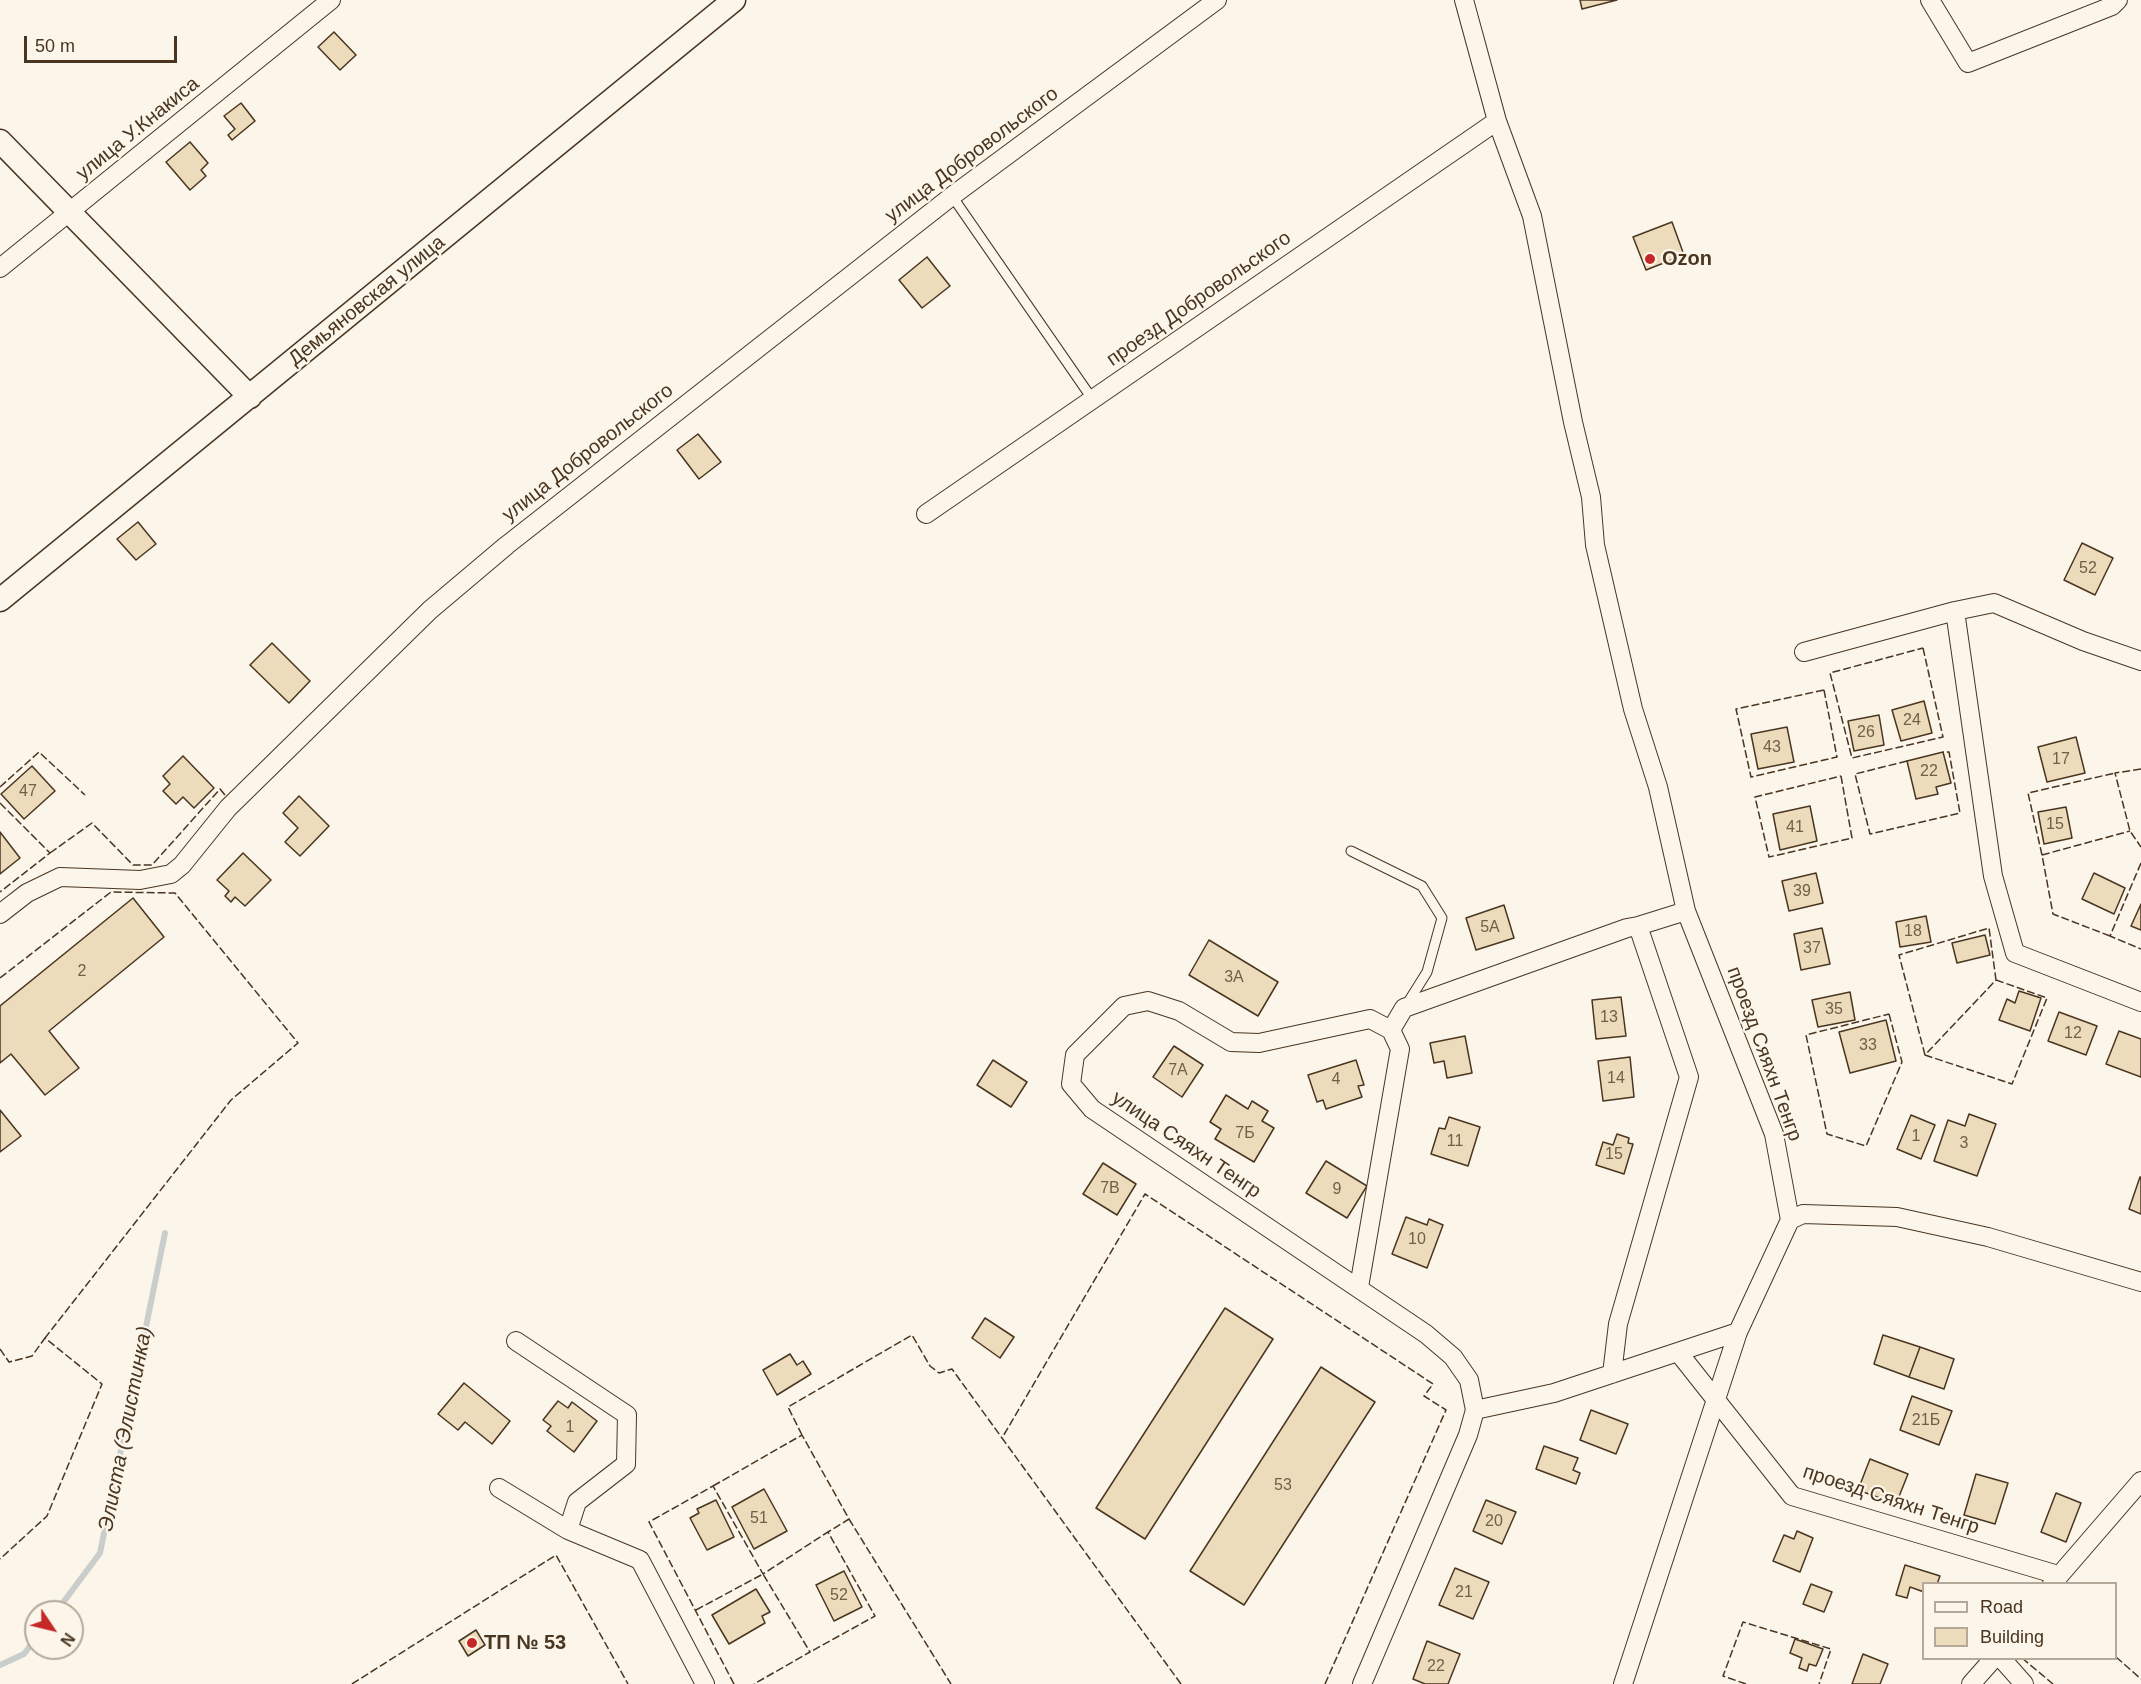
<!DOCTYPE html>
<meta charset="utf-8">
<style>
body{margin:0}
#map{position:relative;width:2141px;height:1684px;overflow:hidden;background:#fbf6e9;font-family:Arial,sans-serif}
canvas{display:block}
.legend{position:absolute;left:1922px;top:1582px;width:195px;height:78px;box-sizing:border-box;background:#fbf6e9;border:2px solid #b4a999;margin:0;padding:8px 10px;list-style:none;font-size:18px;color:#4a3520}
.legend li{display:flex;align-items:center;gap:12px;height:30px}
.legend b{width:30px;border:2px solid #b4a999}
.north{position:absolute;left:24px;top:1600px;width:60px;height:60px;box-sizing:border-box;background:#fbf6e9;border:2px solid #b4a999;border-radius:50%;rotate:125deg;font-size:16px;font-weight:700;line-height:24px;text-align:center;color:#4a3520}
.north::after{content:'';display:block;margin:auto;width:21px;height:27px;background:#c62828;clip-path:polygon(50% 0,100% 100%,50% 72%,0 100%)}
.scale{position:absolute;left:24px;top:36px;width:153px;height:27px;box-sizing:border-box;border:3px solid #4a3520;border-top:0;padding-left:8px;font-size:18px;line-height:21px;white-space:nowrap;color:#4a3520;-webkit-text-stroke:4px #fbf6e9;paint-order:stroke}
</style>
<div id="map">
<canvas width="2141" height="1684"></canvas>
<ul class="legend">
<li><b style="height:8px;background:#fbf6e9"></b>Road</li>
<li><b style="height:16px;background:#ecdcbc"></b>Building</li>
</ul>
<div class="north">N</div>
<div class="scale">50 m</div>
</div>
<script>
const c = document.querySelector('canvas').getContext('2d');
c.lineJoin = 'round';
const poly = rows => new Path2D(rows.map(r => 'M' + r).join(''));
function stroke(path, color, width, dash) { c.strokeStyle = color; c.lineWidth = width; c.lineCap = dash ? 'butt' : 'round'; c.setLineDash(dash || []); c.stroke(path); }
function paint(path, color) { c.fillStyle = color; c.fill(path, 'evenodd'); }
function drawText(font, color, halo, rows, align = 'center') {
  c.font = font + ' Arial,sans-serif'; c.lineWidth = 4.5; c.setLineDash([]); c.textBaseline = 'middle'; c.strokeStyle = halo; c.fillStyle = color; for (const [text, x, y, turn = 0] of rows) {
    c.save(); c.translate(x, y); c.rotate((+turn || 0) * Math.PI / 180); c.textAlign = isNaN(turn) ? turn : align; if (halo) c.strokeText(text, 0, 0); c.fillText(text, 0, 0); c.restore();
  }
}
stroke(poly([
 [56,1612,100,1553,165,1233],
 [0,1665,24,1654,36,1638]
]), '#c9cecd', 6);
const building = poly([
 [1580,0,1617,0,1582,9,1580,0],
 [334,32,356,55,340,70,318,47,334,32],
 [241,103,255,121,232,140,228,135,235,129,224,116,241,103],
 [190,142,208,163,201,170,206,176,190,190,166,162,190,142],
 [1672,222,1684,255,1646,270,1633,237,1672,222],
 [927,257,950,286,922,308,899,280,927,257],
 [698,434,721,462,699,479,677,450,698,434],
 [138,522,156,544,136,560,117,539,138,522],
 [2082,543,2113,558,2095,595,2064,580,2082,543],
 [272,643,310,681,289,703,250,665,272,643],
 [1924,701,1932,733,1901,741,1892,710,1924,701],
 [1879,715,1884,745,1854,751,1848,721,1879,715],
 [1787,727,1794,762,1758,769,1751,734,1787,727],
 [2076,737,2085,773,2047,782,2038,747,2076,737],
 [1943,752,1951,783,1936,787,1938,794,1916,799,1907,761,1943,752],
 [183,756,214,788,194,808,183,797,176,804,163,791,170,784,163,776,183,756],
 [32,766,55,791,24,819,1,794,32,766],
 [299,796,329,826,300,856,285,842,298,828,283,813,299,796],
 [1810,806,1817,841,1780,850,1773,814,1810,806],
 [2066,807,2072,838,2044,844,2038,812,2066,807],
 [0,832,20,858,0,874,0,832],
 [243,853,271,880,245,906,235,897,231,902,225,896,229,891,217,880,243,853],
 [1816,873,1823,903,1789,911,1782,881,1816,873],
 [2094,873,2125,888,2114,914,2082,899,2094,873],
 [133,898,164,937,49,1031,79,1068,45,1095,11,1054,0,1063,0,1006,133,898],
 [2141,904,2141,930,2131,926,2141,904],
 [1504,905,1514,938,1476,950,1466,918,1504,905],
 [1926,916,1931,942,1900,947,1896,922,1926,916],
 [1822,928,1830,964,1801,970,1794,934,1822,928],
 [1985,935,1990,955,1957,963,1952,943,1985,935],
 [1209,940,1278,982,1258,1016,1189,975,1209,940],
 [2019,991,2041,998,2030,1031,1999,1020,2007,999,2015,1003,2019,991],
 [1850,992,1855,1020,1818,1027,1812,1000,1850,992],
 [1621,997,1626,1036,1596,1039,1592,1000,1621,997],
 [2059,1012,2097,1026,2086,1055,2048,1041,2059,1012],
 [1886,1020,1896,1061,1850,1073,1839,1032,1886,1020],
 [2119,1031,2141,1039,2141,1077,2106,1064,2119,1031],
 [1465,1036,1472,1073,1447,1078,1444,1061,1434,1063,1430,1043,1465,1036],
 [1174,1046,1203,1065,1182,1097,1153,1077,1174,1046],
 [1630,1057,1634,1097,1603,1101,1598,1061,1630,1057],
 [993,1060,1027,1082,1011,1107,977,1085,993,1060],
 [1356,1060,1364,1085,1358,1086,1362,1097,1326,1109,1323,1100,1317,1102,1308,1075,1356,1060],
 [1226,1095,1248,1109,1252,1101,1268,1111,1262,1121,1274,1128,1254,1162,1215,1139,1221,1129,1210,1122,1226,1095],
 [0,1110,21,1136,0,1152,0,1110],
 [1969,1114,1996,1124,1977,1176,1934,1161,1948,1120,1965,1126,1969,1114],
 [1911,1115,1935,1125,1921,1159,1897,1149,1911,1115],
 [1449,1117,1480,1127,1468,1166,1431,1154,1439,1128,1445,1129,1449,1117],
 [1617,1134,1629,1138,1628,1143,1633,1144,1624,1174,1596,1165,1603,1142,1613,1145,1617,1134],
 [1326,1161,1367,1186,1347,1218,1306,1193,1326,1161],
 [1103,1163,1136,1184,1117,1215,1083,1194,1103,1163],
 [2140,1177,2141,1177,2141,1214,2129,1209,2140,1177],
 [1406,1217,1427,1225,1429,1219,1443,1225,1427,1268,1392,1254,1406,1217],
 [1225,1308,1273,1339,1145,1539,1096,1508,1225,1308],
 [985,1318,1014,1337,1000,1358,972,1338,985,1318],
 [1883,1335,1920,1347,1909,1377,1874,1364,1883,1335],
 [1920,1347,1954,1359,1944,1389,1909,1377,1920,1347],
 [790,1354,797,1365,803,1361,811,1374,777,1395,763,1370,790,1354],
 [1321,1367,1375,1402,1244,1605,1190,1571,1321,1367],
 [464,1383,510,1421,492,1444,465,1422,458,1430,438,1414,464,1383],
 [1912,1396,1952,1411,1939,1445,1900,1430,1912,1396],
 [558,1401,568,1408,572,1402,597,1421,574,1452,547,1431,551,1426,543,1420,558,1401],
 [1591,1410,1628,1424,1616,1454,1580,1440,1591,1410],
 [1544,1446,1578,1458,1573,1470,1580,1473,1576,1484,1536,1469,1544,1446],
 [1870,1459,1908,1474,1896,1504,1858,1490,1870,1459],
 [1976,1474,2008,1483,1995,1524,1964,1515,1976,1474],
 [764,1489,787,1531,754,1549,732,1507,764,1489],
 [2056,1493,2081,1503,2066,1542,2041,1532,2056,1493],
 [716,1500,734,1537,707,1550,690,1518,699,1513,697,1509,716,1500],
 [1486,1500,1516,1512,1502,1544,1473,1531,1486,1500],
 [1797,1531,1813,1538,1800,1572,1773,1561,1784,1535,1794,1539,1797,1531],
 [1905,1565,1940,1576,1937,1584,1924,1584,1924,1592,1910,1587,1907,1598,1896,1595,1905,1565],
 [1455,1568,1489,1582,1473,1619,1439,1605,1455,1568],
 [844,1571,862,1607,834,1621,816,1585,844,1571],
 [1811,1584,1832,1592,1824,1612,1803,1604,1811,1584],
 [756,1589,770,1612,762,1616,765,1623,729,1644,712,1615,756,1589],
 [476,1630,485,1645,468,1656,459,1641,476,1630],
 [1795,1639,1823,1649,1816,1666,1809,1664,1807,1671,1799,1668,1802,1658,1790,1653,1795,1639],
 [1427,1641,1460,1654,1448,1684,1425,1684,1413,1679,1427,1641],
 [1863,1654,1888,1664,1880,1684,1852,1684,1863,1654]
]);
paint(building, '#ecdcbc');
stroke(building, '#4a3520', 1.5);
const service = poly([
 [952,196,1093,400],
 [1351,851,1422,886,1442,918,1427,972,1407,1004]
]);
const minor = poly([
 [1464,0,1497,121,1532,216,1573,422,1591,497,1595,545,1633,709,1658,787,1686,911,1774,1134,1790,1220,1738,1332,1623,1684],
 [1930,0,1968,63,2112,6,2118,0],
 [0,268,331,0],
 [926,514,1497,121],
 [1955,611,1994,603,2083,641,2141,661],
 [1804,652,1955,611,1993,876,2015,953,2141,1002],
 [0,914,27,893,60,877,140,880,171,874,182,865,228,808,430,610,507,545,952,196,1217,0],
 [1790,1220,1803,1214,1897,1217,1988,1237,2141,1282],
 [1359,1287,1400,1049,1391,1030,1404,1008,1627,928,1638,926,1686,911],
 [516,1341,627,1415,626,1464,577,1502,568,1530],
 [1678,1352,1792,1496,2058,1575],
 [1612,1374,1618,1324,1689,1077,1638,926],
 [1475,1410,1554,1393,1738,1332],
 [499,1488,568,1530,640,1560,705,1684],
 [2052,1584,2141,1481],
 [2001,1658,2024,1684],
 [1362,1684,1468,1435,1475,1410,1469,1380,1453,1357,1426,1334,1092,1109,1071,1084,1075,1055,1124,1006,1148,1001,1179,1011,1231,1042,1259,1043,1370,1019,1391,1030],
 [1971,1684,1994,1658]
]);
const tertiary = poly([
 [0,141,250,397],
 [0,600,734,0]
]);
stroke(service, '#4a3520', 11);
stroke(minor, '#4a3520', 20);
stroke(tertiary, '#4a3520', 25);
stroke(service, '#fbf6e9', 9);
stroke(minor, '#fbf6e9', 18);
stroke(tertiary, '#fbf6e9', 22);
stroke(poly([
 [1923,648,1943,737,1852,758,1830,673,1923,648],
 [1824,690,1837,757,1751,777,1736,709,1824,690],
 [1907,761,1855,774,1870,834,1960,813,1949,752,1943,752],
 [2141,769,2115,773,2130,831,2141,847],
 [1841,776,1852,838,1769,857,1755,797,1841,776],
 [0,787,39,752,85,795],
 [0,803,50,853,0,892],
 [50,853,92,823,133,865,152,865,220,789,225,795],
 [2042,855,2028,793,2115,773],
 [2141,863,2110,936,2141,949],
 [2110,936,2053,914,2042,855,2130,831],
 [0,978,111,892,175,893,298,1043,231,1100,45,1338],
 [1996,980,2047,998,2012,1084,1925,1055,1996,980],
 [1889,1014,1902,1062,1866,1146,1827,1134,1806,1035,1889,1014],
 [1925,1055,1899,955,1989,928,1996,980],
 [0,1349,9,1362,32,1356,45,1338,102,1384,47,1516,0,1559],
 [802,1435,788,1407,912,1335,930,1366,939,1373,952,1369,1002,1438],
 [713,1486,802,1435,849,1519,828,1532],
 [849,1519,951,1684],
 [696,1610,763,1574,810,1652,754,1684],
 [2116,1657,2141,1679],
 [2022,1658,2053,1684],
 [352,1684,556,1555,628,1684],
 [734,1684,649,1522,713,1486,763,1574,828,1532,875,1616,810,1652],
 [1181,1684,1002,1438,1145,1194,1433,1384,1424,1396,1446,1410,1325,1684],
 [1746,1684,1723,1676,1743,1622,1831,1649,1819,1684]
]), '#4a3520', 1.5, [8, 3]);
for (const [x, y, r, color] of [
 [1650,259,6,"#c62828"],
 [472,1643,6,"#c62828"]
]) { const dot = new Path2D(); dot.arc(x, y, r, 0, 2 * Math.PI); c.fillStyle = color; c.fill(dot); stroke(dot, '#fbf6e9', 2); }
drawText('16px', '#725f47', null, [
 ["52",2088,569],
 ["24",1912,721],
 ["26",1866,733],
 ["43",1772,748],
 ["17",2061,760],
 ["22",1929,772],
 ["47",28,792],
 ["15",2055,825],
 ["41",1795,828],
 ["39",1802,892],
 ["5А",1490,928],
 ["18",1913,932],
 ["37",1812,949],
 ["2",82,972],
 ["3А",1234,978],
 ["35",1834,1010],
 ["13",1609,1018],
 ["12",2073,1034],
 ["33",1868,1046],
 ["7А",1178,1071],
 ["14",1616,1079],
 ["4",1336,1080],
 ["7Б",1245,1134],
 ["1",1916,1137],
 ["11",1455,1142],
 ["3",1964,1144],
 ["15",1614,1155],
 ["7В",1110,1189],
 ["9",1337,1190],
 ["10",1417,1240],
 ["21Б",1926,1421],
 ["1",570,1428],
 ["53",1283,1486],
 ["51",759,1519],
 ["20",1494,1522],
 ["21",1464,1593],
 ["52",839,1596],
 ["22",1436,1667]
]);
drawText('20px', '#4a3520', '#fbf6e9', [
 ["улица У.Кнакиса",138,129,-39],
 ["улица Добровольского",972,155,-37],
 ["проезд Добровольского",1199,299,-35],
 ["Демьяновская улица",367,301,-39],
 ["улица Добровольского",588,453,-38],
 ["проезд Сяяхн Тенгр",1764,1054,70],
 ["улица Сяяхн Тенгр",1186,1145,34],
 ["проезд Сяяхн Тенгр",1891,1500,18]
]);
drawText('bold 20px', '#4a3520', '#fbf6e9', [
 ["Ozon",1662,259],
 ["ТП № 53",484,1643]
], 'left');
drawText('italic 21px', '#4a3520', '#fbf6e9', [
 ["Элиста (Элистинка)",126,1429,-79]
]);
</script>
